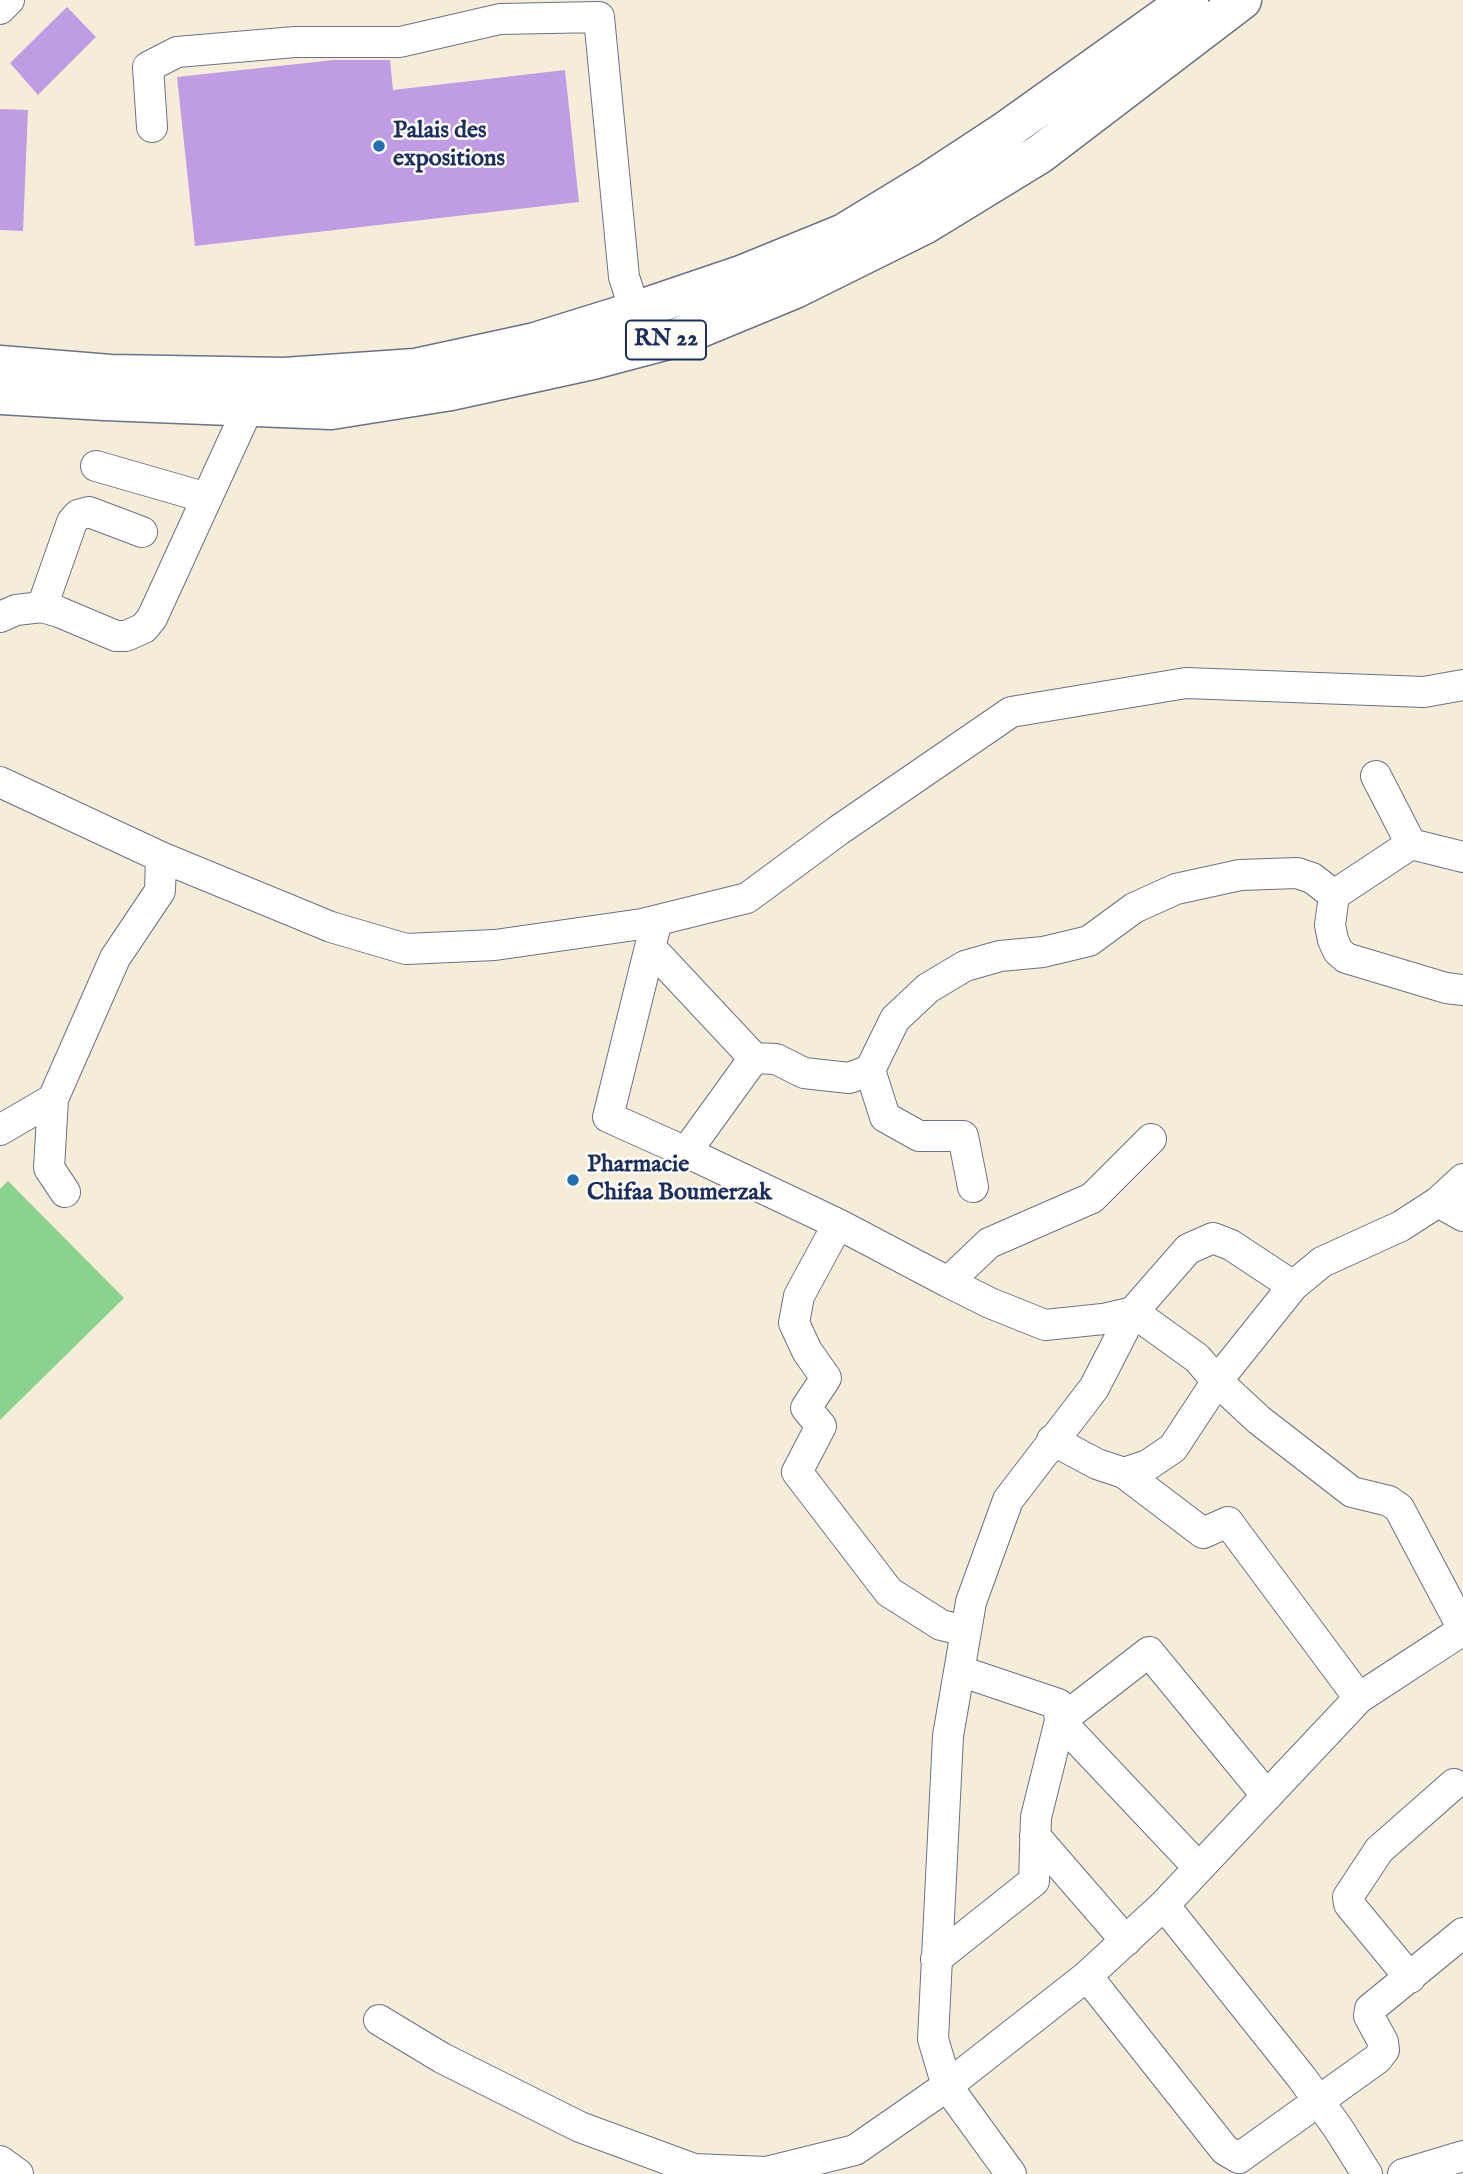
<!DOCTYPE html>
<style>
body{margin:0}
canvas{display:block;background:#f6edd9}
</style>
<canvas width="1463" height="2174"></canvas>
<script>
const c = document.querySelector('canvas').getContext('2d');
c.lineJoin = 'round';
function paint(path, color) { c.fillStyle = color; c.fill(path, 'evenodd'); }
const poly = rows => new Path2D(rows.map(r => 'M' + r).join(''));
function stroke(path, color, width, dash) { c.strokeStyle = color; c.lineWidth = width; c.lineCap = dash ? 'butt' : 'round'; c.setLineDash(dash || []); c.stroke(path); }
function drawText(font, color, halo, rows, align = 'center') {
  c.font = font + ' "IM FELL English",serif'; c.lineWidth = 5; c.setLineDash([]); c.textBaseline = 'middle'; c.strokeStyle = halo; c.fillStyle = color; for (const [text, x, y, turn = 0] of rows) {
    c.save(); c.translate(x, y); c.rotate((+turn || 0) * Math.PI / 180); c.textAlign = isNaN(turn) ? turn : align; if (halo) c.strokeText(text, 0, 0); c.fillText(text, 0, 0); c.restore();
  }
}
paint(poly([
 [8,1181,124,1298,0,1420,0,1189]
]), '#8ad38e');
paint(poly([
 [67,7,96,37,38,95,10,63],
 [334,60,390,60,393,90,565,70,579,202,195,246,177,77],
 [0,109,28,110,23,231,0,230]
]), '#bf9ce3');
const minor = poly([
 [0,9,9,0],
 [152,127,148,67,177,52,295,42,400,42,500,19,599,17,624,277,635,311],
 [96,466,207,498],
 [42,607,72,522,78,515,89,512,142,532],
 [0,617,16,610,42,607,59,612,116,636,126,636,144,628,152,618,249,406],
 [0,782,161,857,331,927,406,949,495,945,642,924,747,898,839,830,1011,712,1186,683,1424,692,1463,685],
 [1411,844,1463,857],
 [1334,895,1330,925,1333,940,1338,951,1346,958,1446,988,1463,990],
 [650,947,754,1058,686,1152,608,1117,650,947,657,921],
 [754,1058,776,1059,804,1073,849,1078,870,1070,895,1019,928,988,965,966,1000,956,1043,952,1089,941,1134,908,1176,889,1240,875,1297,873,1312,878,1334,895,1411,844,1376,776],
 [870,1070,885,1117,919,1136,963,1136,973,1187],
 [0,1130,53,1099],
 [686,1152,838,1224,799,1296,794,1323,807,1351,826,1378,806,1408,821,1426,797,1472,889,1592,941,1625,966,1631],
 [65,1192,49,1168,53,1099,115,958,160,891,161,857],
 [1438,1202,1463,1179],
 [838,1224,948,1282,989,1243,1092,1198,1151,1139],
 [948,1282,990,1303,1045,1325,1103,1319,1133,1312,1197,1358,1217,1381,1259,1420,1352,1492,1389,1501,1399,1508,1463,1629],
 [1052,1440,1097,1464,1124,1473,1148,1465,1173,1448,1217,1381,1293,1286,1322,1262,1401,1226,1438,1202,1463,1216],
 [1124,1473,1203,1533,1228,1522,1359,1698],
 [1035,1836,1126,1941],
 [1198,1867,1060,1721,1149,1652,1267,1796],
 [1164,1905,1302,2078,1338,2128,1367,2174],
 [936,1959,1034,1881,1036,1817,1060,1721,1058,1704,960,1671],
 [1087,1976,1225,2150,1239,2158,1377,2059,1384,2050,1383,2042,1369,2016,1370,2009,1463,1933],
 [1410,1978,1349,1904,1348,1897,1379,1850,1454,1784],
 [379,2020,442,2058,580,2127,694,2169,766,2172,855,2150,947,2086,1087,1976,1164,1905,1359,1698,1463,1630],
 [0,2161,18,2174],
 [1011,2174,947,2086,933,2039,948,1736,971,1602,1008,1500,1094,1388,1133,1312,1188,1249,1213,1238,1231,1245,1293,1286],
 [1403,2174,1463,2156]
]);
const highway = poly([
 [0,365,110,374,284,377,415,368,535,342,635,311,741,275,844,233,931,180,1004,132,1189,0],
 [0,395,105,401,331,410,451,391,593,360,676,338,795,289,924,225,1040,154,1242,0]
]);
stroke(minor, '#687289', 32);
stroke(highway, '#687289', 41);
stroke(minor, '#fff', 30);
stroke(highway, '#fff', 38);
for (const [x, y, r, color] of [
 [379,146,7,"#1f6fb2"],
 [573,1180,7,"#1f6fb2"]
]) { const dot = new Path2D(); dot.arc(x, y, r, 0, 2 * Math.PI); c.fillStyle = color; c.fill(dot); stroke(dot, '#fdfcf7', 2.5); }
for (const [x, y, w] of [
 [666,340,80]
]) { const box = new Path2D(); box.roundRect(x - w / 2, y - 19.5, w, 39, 5); c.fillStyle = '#fdfcf7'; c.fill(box); stroke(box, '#1b2f5e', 2); }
drawText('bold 23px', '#1b2f5e', null, [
 ["RN 22",666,340]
]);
drawText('bold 24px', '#1b2f5e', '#fdfcf7', [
 ["Palais des",393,132],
 ["expositions",393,160],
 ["Pharmacie",587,1166],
 ["Chifaa Boumerzak",587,1194]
], 'left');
</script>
